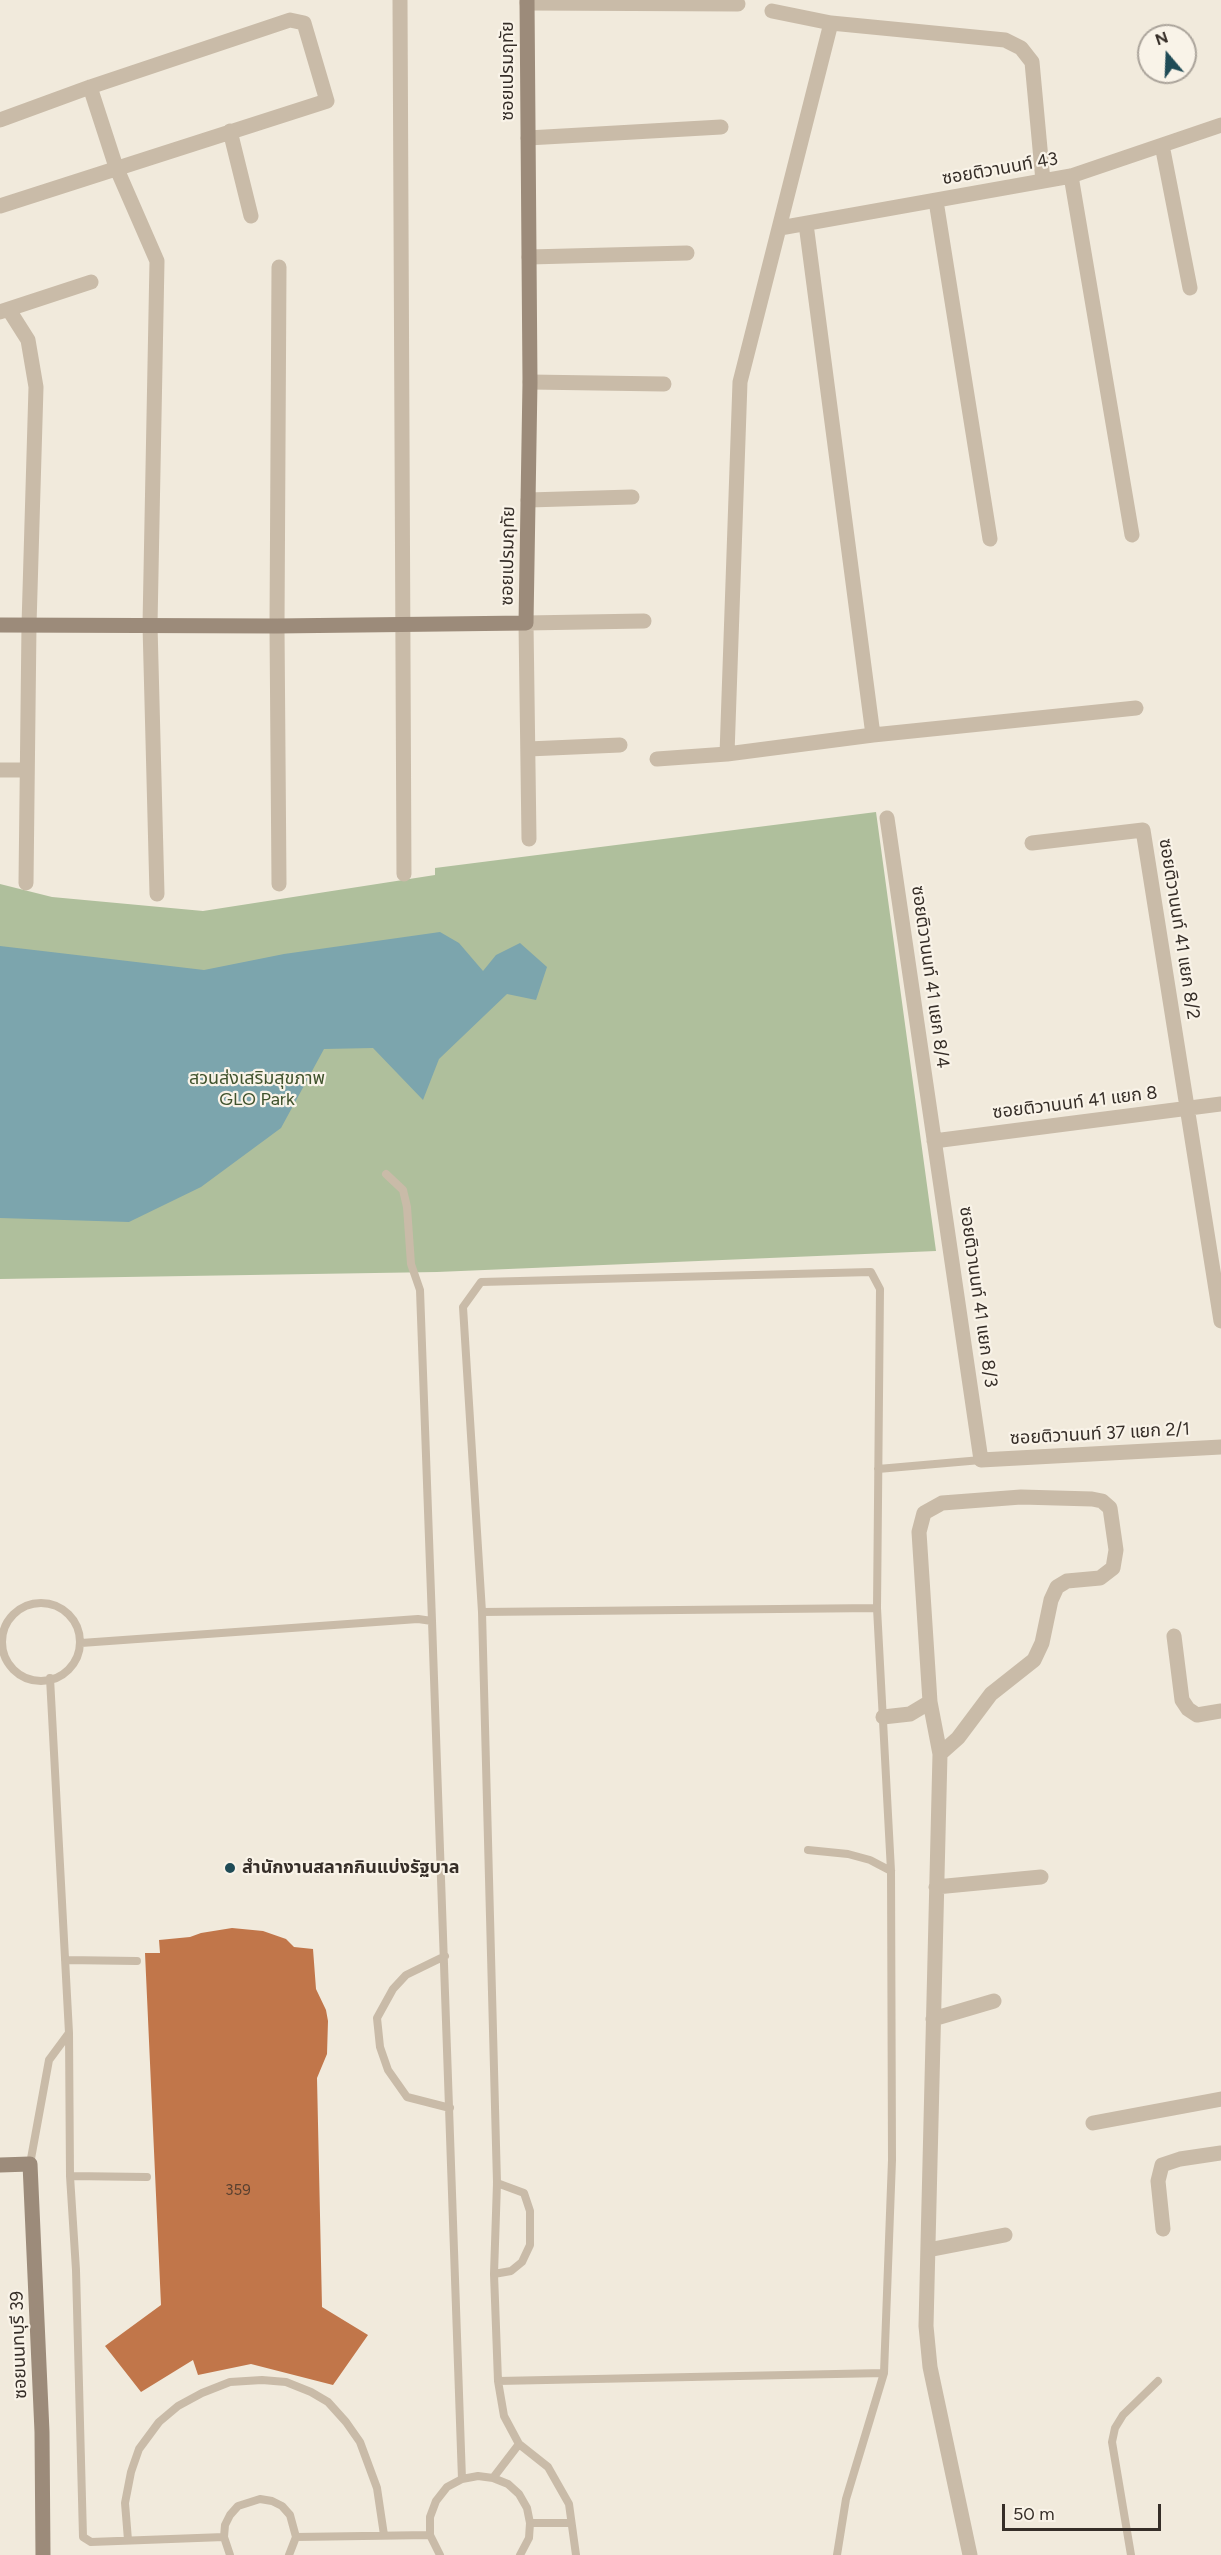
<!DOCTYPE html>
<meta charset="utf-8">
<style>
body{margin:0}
#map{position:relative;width:1221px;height:2555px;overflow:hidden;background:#f1eadc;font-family:Figtree,sans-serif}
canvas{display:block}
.north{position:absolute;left:1137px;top:24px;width:60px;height:60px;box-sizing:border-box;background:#f9f3e8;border:2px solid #aba49b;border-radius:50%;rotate:341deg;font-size:16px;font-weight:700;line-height:24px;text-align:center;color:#362e28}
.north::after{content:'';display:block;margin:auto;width:21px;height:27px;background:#1f4b56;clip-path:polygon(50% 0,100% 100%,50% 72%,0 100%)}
.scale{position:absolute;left:1002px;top:2504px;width:159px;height:27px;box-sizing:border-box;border:3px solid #362e28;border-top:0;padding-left:8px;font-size:18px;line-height:21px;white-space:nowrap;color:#362e28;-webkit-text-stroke:4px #f9f3e8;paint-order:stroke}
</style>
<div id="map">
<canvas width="1221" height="2555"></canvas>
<div class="north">N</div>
<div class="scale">50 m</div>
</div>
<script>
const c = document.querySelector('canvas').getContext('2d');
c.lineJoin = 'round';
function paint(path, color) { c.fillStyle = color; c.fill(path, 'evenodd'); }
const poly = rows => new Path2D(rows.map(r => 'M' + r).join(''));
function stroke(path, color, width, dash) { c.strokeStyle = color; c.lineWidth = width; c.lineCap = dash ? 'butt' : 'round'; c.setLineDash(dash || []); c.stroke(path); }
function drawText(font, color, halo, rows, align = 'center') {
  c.font = font + ' Figtree,"Noto Sans Thai",sans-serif'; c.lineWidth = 4.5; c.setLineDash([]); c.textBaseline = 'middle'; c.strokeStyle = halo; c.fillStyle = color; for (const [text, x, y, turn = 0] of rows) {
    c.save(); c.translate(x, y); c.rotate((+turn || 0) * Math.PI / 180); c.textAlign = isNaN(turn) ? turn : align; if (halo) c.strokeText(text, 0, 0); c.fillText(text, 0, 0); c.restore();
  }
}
paint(poly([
 [876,812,936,1251,437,1272,0,1279,0,884,52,897,203,911,435,875,435,868]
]), '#afbf9c');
paint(poly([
 [440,932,459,943,483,971,496,955,520,943,547,967,536,1000,507,994,439,1059,423,1100,373,1048,324,1049,281,1128,201,1187,129,1222,0,1218,0,946,204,970,284,954]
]), '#7ca5ad');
paint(poly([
 [232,1928,263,1931,286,1939,294,1947,313,1949,316,1989,326,2010,328,2021,327,2054,317,2078,322,2307,368,2335,333,2385,251,2364,198,2375,193,2360,141,2392,105,2346,161,2305,145,1953,160,1953,159,1940,190,1937,201,1933]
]), '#c1764a');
stroke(poly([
 [386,1174,403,1190,407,1207,411,1264,420,1290,432,1621],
 [878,1469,981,1460],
 '2 1642a39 39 0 1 1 78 0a39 39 0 1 1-78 0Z',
 [482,1612,463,1307,481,1282,871,1272,880,1289,877,1608],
 [81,1643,418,1619,432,1621,462,2479],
 [808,1850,848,1854,870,1860,891,1871],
 [445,1956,406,1975,393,1989,377,2018,380,2047,388,2070,407,2097,450,2108],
 [65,1960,137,1961],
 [69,2033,70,2176,76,2270,83,2537,91,2542,224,2537],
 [30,2164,49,2060,69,2033,50,1678],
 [70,2176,147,2177],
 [494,2274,511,2271,522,2262,530,2245,530,2211,524,2193,497,2183],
 [498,2381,884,2373],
 [493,2478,519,2444],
 [530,2523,571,2523],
 [296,2537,430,2535],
 [128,2540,125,2503,131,2472,139,2449,159,2422,178,2406,202,2393,230,2382,262,2380,286,2382,311,2392,328,2402,346,2422,360,2442,377,2488,384,2535],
 [230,2555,224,2537,225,2525,230,2515,238,2506,260,2499,272,2501,282,2506,290,2515,296,2537,289,2555],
 [440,2555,430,2535,430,2517,436,2501,447,2487,462,2479,478,2476,493,2478,508,2484,519,2494,527,2508,530,2523,529,2538,520,2555],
 [576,2555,569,2504,548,2467,519,2444,504,2416,498,2381,494,2274,497,2183,482,1612,877,1608,891,1871,892,2160,884,2373,846,2499,837,2555],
 [1131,2555,1112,2442,1115,2428,1123,2415,1158,2381]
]), '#c9bba8', 8);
stroke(poly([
 [400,0,404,874],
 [527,3,738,4],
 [772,11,831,23,1005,40,1021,48,1032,62,1043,181],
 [90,87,116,167,157,261,150,625,157,894],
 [0,120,90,87,290,20,304,23,327,101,0,206],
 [230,131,251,216],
 [528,138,721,127],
 [1162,145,1190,288],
 [1071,176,1132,535],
 [936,201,990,539],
 [806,224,873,735],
 [780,228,1071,176,1221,125],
 [529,257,687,253],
 [9,310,28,340,36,387,29,625,26,883],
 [0,312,91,282],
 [530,382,664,384],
 [528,500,632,497],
 [528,749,620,745],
 [727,754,740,382,831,23],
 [657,759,727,754,873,735,1136,708],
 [0,770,27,770],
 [887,818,981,1460,1221,1447],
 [529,839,526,623,644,621],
 [1032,843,1143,830,1221,1321],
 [279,884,277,626,279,267],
 [934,1141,1221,1104],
 [1174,1636,1182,1700,1188,1709,1197,1715,1221,1711],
 [930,1702,940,1754,926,2326,930,2367,970,2555],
 [883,1717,910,1714,930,1702,919,1532,924,1513,942,1503,1021,1497,1092,1499,1102,1501,1110,1508,1116,1550,1113,1568,1100,1578,1067,1581,1057,1587,1051,1600,1042,1643,1034,1660,991,1694,958,1738,940,1754],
 [936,1887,1041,1877],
 [933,2019,994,2001],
 [1093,2123,1221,2099],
 [1163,2229,1158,2181,1162,2165,1180,2159,1221,2153],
 [928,2250,1005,2235]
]), '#c9bba8', 15);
stroke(poly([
 [0,625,277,626,526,623,530,382,527,0],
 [0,2165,30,2164,42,2432,43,2555]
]), '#9c8b7a', 15);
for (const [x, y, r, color] of [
 [230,1868,6,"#1f4b56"]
]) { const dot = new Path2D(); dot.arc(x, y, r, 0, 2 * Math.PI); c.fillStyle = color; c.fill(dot); stroke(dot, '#f9f3e8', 2); }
drawText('15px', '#594030', null, [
 ["359",238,2191]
]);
drawText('18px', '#362e28', '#f9f3e8', [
 ["ซอยเปรมฤทัย",508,71,-90],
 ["ซอยติวานนท์ 43",1000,169,-10],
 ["ซอยเปรมฤทัย",508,556,-89],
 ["ซอยติวานนท์ 41 แยก 8/2",1179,929,81],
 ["ซอยติวานนท์ 41 แยก 8/4",930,977,82],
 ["ซอยติวานนท์ 41 แยก 8",1075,1103,-7],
 ["ซอยติวานนท์ 41 แยก 8/3",978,1297,82],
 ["ซอยติวานนท์ 37 แยก 2/1",1100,1434,-3],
 ["ซอยนนทบุรี 39",19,2345,-92]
]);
drawText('18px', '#40532d', '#f9f3e8', [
 ["สวนส่งเสริมสุขภาพ",257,1079],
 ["GLO Park",257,1100]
]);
drawText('bold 18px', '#362e28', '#f9f3e8', [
 ["สำนักงานสลากกินแบ่งรัฐบาล",242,1868]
], 'left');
</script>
